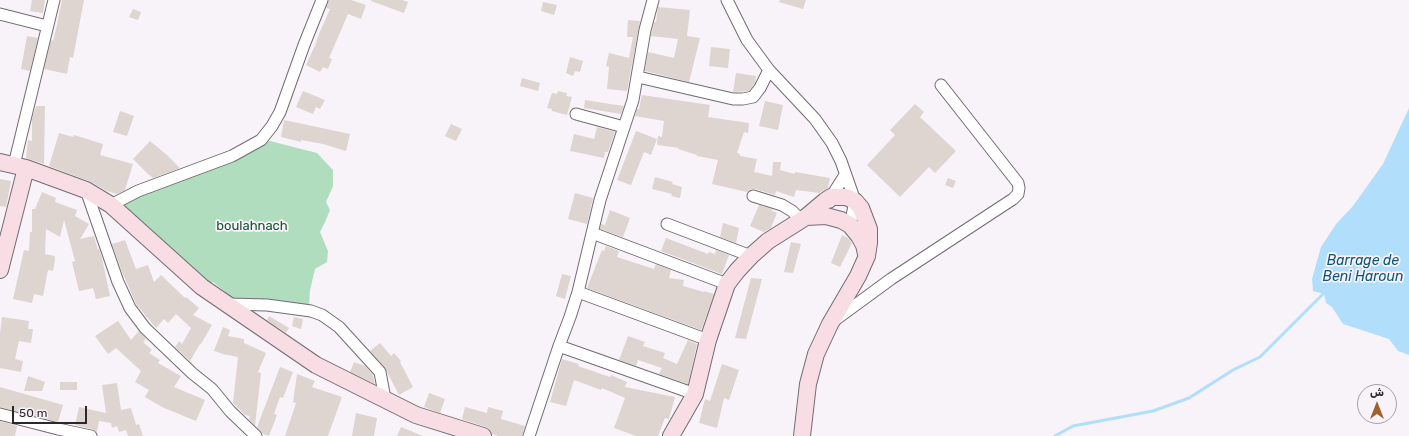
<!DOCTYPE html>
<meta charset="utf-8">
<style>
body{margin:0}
#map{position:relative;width:1409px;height:436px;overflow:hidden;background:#f8f2f9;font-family:Rubik,Vazirmatn,sans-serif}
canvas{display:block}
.north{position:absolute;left:1357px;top:384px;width:40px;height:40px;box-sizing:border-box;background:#f8f2f9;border:1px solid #a6a1a6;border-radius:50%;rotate:0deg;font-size:11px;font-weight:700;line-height:16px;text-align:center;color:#2a282a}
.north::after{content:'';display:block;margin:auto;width:14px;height:18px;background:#a1612a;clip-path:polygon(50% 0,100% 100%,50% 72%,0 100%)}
.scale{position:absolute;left:12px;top:406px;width:75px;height:18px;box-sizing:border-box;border:2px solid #2a282a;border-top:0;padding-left:5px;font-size:12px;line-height:14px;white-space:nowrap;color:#2a282a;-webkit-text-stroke:3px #f8f2f9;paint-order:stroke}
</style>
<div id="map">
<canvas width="1409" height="436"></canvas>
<div class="north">ش</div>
<div class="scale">50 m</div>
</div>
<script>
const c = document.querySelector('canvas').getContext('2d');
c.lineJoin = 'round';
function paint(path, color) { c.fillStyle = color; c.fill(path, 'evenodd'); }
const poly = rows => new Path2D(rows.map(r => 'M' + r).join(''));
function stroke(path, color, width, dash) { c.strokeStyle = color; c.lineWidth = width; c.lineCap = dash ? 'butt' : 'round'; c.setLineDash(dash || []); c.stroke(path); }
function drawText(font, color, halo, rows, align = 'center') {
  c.font = font + ' Rubik,sans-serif'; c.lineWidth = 3.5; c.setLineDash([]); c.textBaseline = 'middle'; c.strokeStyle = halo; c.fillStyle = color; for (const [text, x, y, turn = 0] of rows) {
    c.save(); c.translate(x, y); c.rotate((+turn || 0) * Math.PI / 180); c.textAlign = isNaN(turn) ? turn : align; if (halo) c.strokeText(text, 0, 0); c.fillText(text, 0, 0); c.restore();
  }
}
paint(poly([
 [266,140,317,153,333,170,333,186,326,202,330,210,325,222,320,232,328,251,327,262,315,269,310,290,309,306,235,300,213,282,209,283,122,207,136,195,244,156]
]), '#b0ddbd');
paint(poly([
 [1409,108,1409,355,1398,351,1389,339,1343,324,1332,307,1326,303,1324,294,1313,291,1312,279,1321,247,1336,224,1353,206,1383,164]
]), '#b1dffb');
stroke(poly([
 [1055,436,1073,426,1153,411,1189,398,1233,370,1260,357,1324,293]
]), '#b1dffb', 3);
paint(poly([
 [32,0,45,0,43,13,30,11],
 [62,0,84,0,73,58,70,57,67,74,44,69,51,40,53,41,56,29],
 [329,0,351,0,366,5,361,19,348,14,329,58,332,59,328,69,323,67,320,72,306,65,317,41,316,41,330,9,326,8],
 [371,0,402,0,408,2,404,13,371,1],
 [780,0,806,0,803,9,779,2],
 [543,2,557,5,554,15,541,11],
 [658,7,690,10,687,36,700,38,689,82,645,71,648,52,674,58,678,39,651,36,654,22,656,22],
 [133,9,141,12,138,20,129,17],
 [628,20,640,21,627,91,607,89,609,67,606,66,609,53,629,58,633,37,627,37],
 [27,36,38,38,30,71,21,69],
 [711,47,730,49,728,68,709,66],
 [570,57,583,61,580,72,575,71,573,76,566,73],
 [736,73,756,76,755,83,749,91,733,92],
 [522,78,540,83,538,91,520,86],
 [303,91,325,100,320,109,316,107,313,114,296,107],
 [558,91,567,93,566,96,572,97,567,115,552,111,552,109,547,108,552,93,557,94],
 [642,95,710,105,708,117,749,123,748,133,744,132,737,153,740,154,740,156,757,159,754,172,772,176,773,162,781,162,780,170,795,174,795,172,830,178,828,188,819,193,796,190,794,197,776,191,775,195,755,189,751,189,747,192,712,184,718,160,697,156,697,155,678,149,679,148,657,145,658,136,662,137,664,121,635,116,637,109,639,109],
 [585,100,610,104,624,106,621,114,584,108],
 [765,101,783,105,778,130,759,126],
 [915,104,924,112,920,117,956,151,935,173,929,167,900,197,867,165,895,135,890,130],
 [36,106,45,106,44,164,26,158,28,140,32,141,32,119],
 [120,111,134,116,127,136,113,132],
 [284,120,350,134,346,151,323,144,301,140,301,142,281,137],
 [451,124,462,129,456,141,445,136],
 [597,127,615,132,608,152,605,152,604,158,570,151,574,134,594,139],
 [636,131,657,139,651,155,644,152,631,185,617,180],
 [59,133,73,137,74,135,103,144,100,155,133,164,125,190,117,194,107,191,89,181,49,166],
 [150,141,167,155,180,168,153,178,148,174,133,159],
 [655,177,673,182,672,184,682,187,680,198,671,196,672,194,652,189],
 [948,178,956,181,953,188,945,185],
 [0,179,11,181,6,207,0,206],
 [42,192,56,198,55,202,77,210,75,216,89,224,80,239,94,236,98,250,99,249,102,258,110,296,96,299,93,288,79,291,72,262,75,261,64,220,60,237,46,229,45,254,55,256,55,260,53,271,48,270,43,296,34,294,32,303,13,299,24,250,29,251,30,232,32,232,32,209,35,209],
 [575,193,593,198,587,224,568,219],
 [759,205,772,209,771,210,777,213,771,228,764,232,750,226],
 [610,210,630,218,623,237,600,229,601,224,605,225],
 [723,223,739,228,736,243,720,237],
 [842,235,848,238,852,243,840,267,831,263],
 [666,238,708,254,709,252,715,254,716,250,729,255,722,274,661,251],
 [125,240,136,269,148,265,154,282,161,275,185,298,186,297,199,308,193,315,212,325,201,344,200,344,190,361,175,347,179,341,182,344,191,328,176,314,168,323,164,319,156,328,136,304,121,269,112,244],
 [791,242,801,244,793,273,784,272],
 [606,246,619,251,617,257,654,269,656,264,671,270,669,278,684,280,683,286,704,292,704,291,714,294,701,330,587,288,602,250,604,251],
 [562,274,571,276,565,299,556,296],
 [751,278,762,279,746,339,735,338],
 [269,316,289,328,286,333,267,320],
 [2,317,29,321,28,329,33,329,31,343,19,341,15,359,23,361,21,372,0,368,0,333],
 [294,317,303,319,301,329,292,326],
 [118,321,131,340,139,331,146,339,143,342,152,350,149,353,160,360,158,363,181,376,174,387,205,400,196,421,162,407,145,397,149,390,135,382,141,371,116,348,108,354,95,336],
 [223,327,230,330,228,336,244,339,244,343,266,353,258,372,261,373,255,426,249,419,250,416,245,415,233,403,238,357,223,354,214,351],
 [628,336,645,342,643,346,665,353,663,358,677,364,688,340,697,344,688,384,659,374,662,368,638,360,636,366,619,360],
 [380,343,391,356,394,353,401,361,400,362,413,387,399,395,388,374,385,368,370,351],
 [562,359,579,364,578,366,610,377,611,375,627,382,625,387,675,397,669,419,665,418,658,436,636,436,614,428,625,398,602,388,601,390,574,380,566,406,550,402],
 [354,362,365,366,373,375,375,384,350,372],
 [722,364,739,370,729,400,724,398,717,428,699,423,705,399,710,401],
 [280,367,293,372,283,398,280,397,274,414,277,415,269,436,263,434,257,427],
 [297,374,315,381,312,387,342,397,328,436,285,436,296,403,293,402],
 [28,376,45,382,42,391,24,391],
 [60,382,77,382,77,390,60,390],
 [117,383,121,410,131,408,136,425,139,424,143,436,128,436,126,430,119,432,117,426,112,428,111,423,99,421,97,432,92,429,75,425,79,407,106,413,102,385],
 [0,387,63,405,58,422,0,407],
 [429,393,445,399,440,413,424,407],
 [465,407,487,413,488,407,503,411,501,419,525,426,522,436,498,436,492,434,490,430,486,427,462,419],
 [356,413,377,418,374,436,352,436],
 [0,421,17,426,15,436,0,436],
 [401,427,423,436,397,436]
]), '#ded5d1');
const street = poly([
 [727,0,747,40,769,70,815,119,832,143,841,161,855,201,850,225],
 [0,14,47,26],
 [638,77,733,99,743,99,753,97,760,88,769,70],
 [576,114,624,127],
 [14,165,54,0],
 [86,190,118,282,130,308,145,328,192,373,212,389,230,411,256,436],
 [753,196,782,205,792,211,801,220],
 [830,202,831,197,845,175],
 [111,205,138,191,232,156,261,140,272,126,280,112,304,45,322,0],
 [667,224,751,256],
 [592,233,727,284],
 [578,292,708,340],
 [228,304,267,305,311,311,322,315,339,327,380,372,385,399],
 [835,320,891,279,1013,199,1018,194,1019,188,1018,183,941,85],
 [559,346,695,394],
 [0,414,58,429,91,436],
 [529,436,559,346,570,317,578,292,600,200,633,100,645,30,653,0]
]);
const secondary = poly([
 [0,162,26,168,86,190,111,205,202,287,316,365,416,415,483,436],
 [806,217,826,216,841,220,850,225,859,236,864,245,866,254],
 [0,270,26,168],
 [671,436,695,394,708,340,727,284,737,271,751,256,768,241,806,217,825,201,831,197,846,197,855,201,861,208,869,229,869,243,867,256,858,276,830,324,816,354,808,384,802,436]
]);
stroke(street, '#726c72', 13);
stroke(secondary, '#726c72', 18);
stroke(street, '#fff', 11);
stroke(secondary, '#f8dde4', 16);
drawText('13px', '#14512e', '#f8f2f9', [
 ["boulahnach",252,226]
]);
drawText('italic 14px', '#0b5677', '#f8f2f9', [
 ["Barrage de",1363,261],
 ["Beni Haroun",1363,277]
]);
</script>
